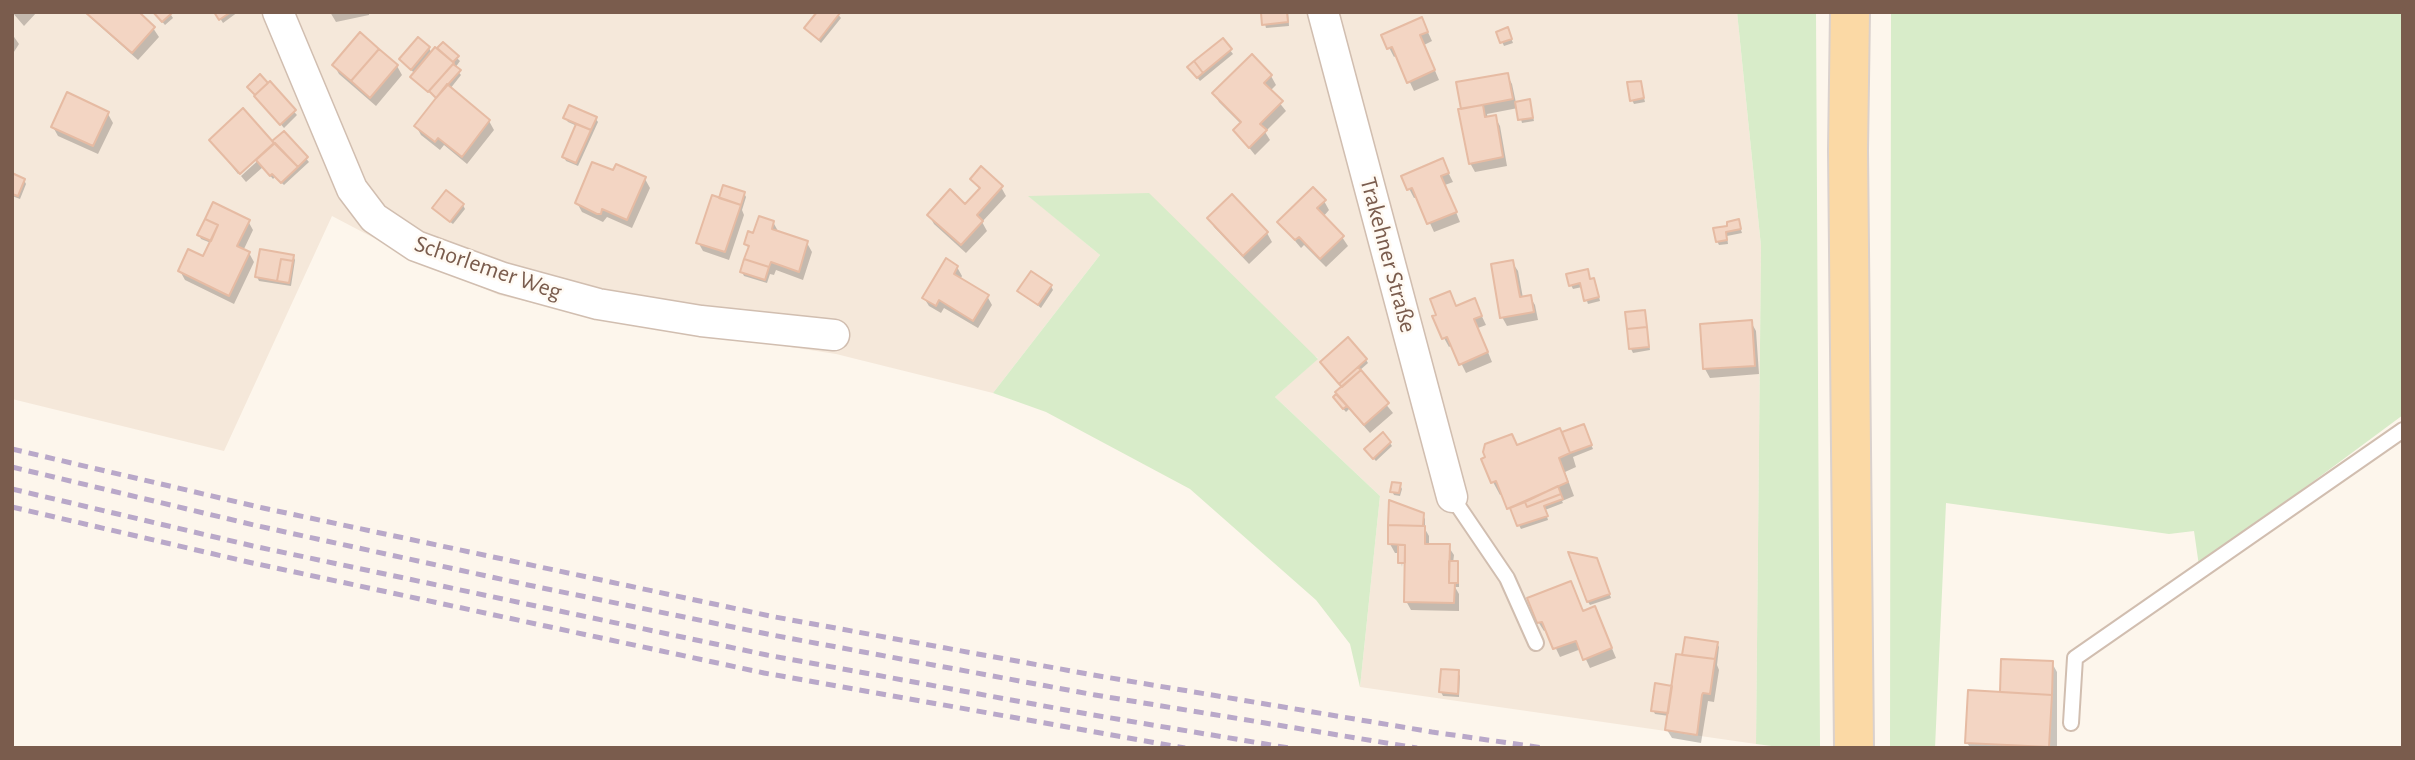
<!DOCTYPE html>
<meta charset="utf-8">
<style>
body{margin:0}
#map{position:relative;width:2415px;height:760px;overflow:hidden;background:#fdf6ec;font-family:"Alegreya Sans",sans-serif}
canvas{display:block}
.frame{position:absolute;inset:0;border:14px solid #7a5c4d;pointer-events:none}
</style>
<div id="map">
<canvas width="2415" height="760"></canvas>
<div class="frame"></div>
</div>
<script>
const c = document.querySelector('canvas').getContext('2d');
c.lineJoin = 'round';
function paint(path, color) { c.fillStyle = color; c.fill(path, 'evenodd'); }
const poly = rows => new Path2D(rows.map(r => 'M' + r).join(''));
function stroke(path, color, width, dash) { c.strokeStyle = color; c.lineWidth = width; c.lineCap = dash ? 'butt' : 'round'; c.setLineDash(dash || []); c.stroke(path); }
function drawText(font, color, halo, rows, align = 'center') {
  c.font = font + ' "Alegreya Sans",sans-serif'; c.lineWidth = 5; c.setLineDash([]); c.textBaseline = 'middle'; c.strokeStyle = halo; c.fillStyle = color; for (const [text, x, y, turn = 0] of rows) {
    c.save(); c.translate(x, y); c.rotate((+turn || 0) * Math.PI / 180); c.textAlign = isNaN(turn) ? turn : align; if (halo) c.strokeText(text, 0, 0); c.fillText(text, 0, 0); c.restore();
  }
}
paint(poly([
 [12,12,1737,12,1761,246,1756,744,1360,687,1380,496,1275,397,1318,358,1029,196,1100,255,993,393,836,354,588,316,499,295,410,257,332,216,224,451,12,399]
]), '#f5e8da');
paint(poly([
 [1737,12,1816,12,1820,748,1787,748,1756,744,1761,246],
 [1891,12,2403,12,2403,415,2199,566,2194,531,2169,534,1946,503,1935,748,1890,748],
 [1149,193,1318,359,1275,397,1380,496,1360,687,1350,644,1316,600,1190,489,1046,412,993,393,1100,255,1028,196]
]), '#d8ecc9');
paint(poly([
 [12,12,37,12,24,26],
 [84,12,137,12,153,28,159,37,138,60],
 [154,12,169,12,173,18,165,25],
 [216,12,238,12,223,23],
 [330,12,369,12,369,15,336,22],
 [819,12,836,12,841,18,821,43,806,28],
 [1262,12,1288,12,1289,26,1266,28],
 [1426,28,1432,41,1424,45,1439,80,1414,91,1397,55,1394,57,1383,36],
 [1498,33,1509,33,1513,43,1504,46],
 [12,34,19,44,12,55],
 [1222,40,1233,54,1200,81,1192,71],
 [442,44,460,61,455,68,461,75,450,89,489,121,494,130,467,164,444,145,440,150,421,135,416,126,438,99,415,81,415,74,401,59,429,48,432,54],
 [334,65,397,66,402,75,376,106,339,74],
 [1507,75,1512,84,1516,103,1529,101,1534,121,1522,123,1518,108,1487,114,1488,119,1495,117,1500,126,1507,166,1475,172,1470,163,1460,111],
 [260,76,297,115,284,128,249,87],
 [1271,76,1276,85,1270,91,1286,111,1265,132,1270,140,1255,155,1235,130,1241,124,1219,102,1214,93],
 [1640,82,1645,102,1634,104,1632,100],
 [108,114,113,123,98,154,58,136,53,127],
 [565,118,595,118,598,122,578,166,566,161,564,157,577,126,568,122],
 [284,133,309,162,284,185,275,177,273,179,263,167,246,182,241,176,275,145,273,143],
 [211,140,272,143,238,174],
 [1442,160,1453,182,1445,185,1460,222,1434,232,1418,197,1414,198,1403,177],
 [614,173,645,179,650,188,632,228,607,217,603,222,582,212,577,203],
 [12,175,24,180,26,184,20,199,12,196],
 [972,179,1001,187,1006,196,982,222,987,231,966,253,934,224,929,215,965,206,980,190],
 [744,193,746,197,742,210,744,215,729,260,703,251,698,242,720,200],
 [1324,201,1329,210,1323,217,1342,237,1348,246,1326,267,1304,245,1301,248,1279,222],
 [463,205,465,209,453,224,437,212],
 [1209,218,1267,233,1272,242,1249,264,1214,227],
 [248,221,253,230,243,251,249,253,254,262,234,304,185,280,180,271,204,259,211,243,201,239,199,235],
 [1738,221,1742,233,1727,236,1728,244,1719,245,1717,241],
 [773,222,778,231,807,243,812,252,803,280,776,270,774,275,770,274,767,283,744,276,742,272,750,250,746,244],
 [293,256,295,260,291,286,259,281,257,277],
 [1512,262,1518,271,1523,298,1530,297,1535,305,1538,320,1507,326,1502,317],
 [957,267,962,276,960,280,987,296,992,305,978,328,944,308,941,313,929,306,924,298],
 [1587,271,1591,281,1594,280,1596,284,1600,301,1588,304,1582,287,1573,289,1571,285],
 [1051,286,1053,290,1041,308,1019,291],
 [1474,300,1486,325,1478,328,1492,362,1466,373,1452,345,1449,347,1444,338,1456,308],
 [1644,312,1650,350,1633,353,1631,349],
 [1751,322,1756,331,1759,374,1710,378,1705,369],
 [1366,360,1368,363,1359,371,1393,413,1370,433,1349,409,1346,412,1337,402,1335,398,1343,388,1324,366],
 [1583,426,1593,449,1573,457,1576,467,1565,472,1574,496,1562,501,1563,503,1545,510,1548,520,1521,529,1503,494,1500,495,1493,482,1517,447],
 [1390,443,1392,446,1376,461,1368,453],
 [1400,485,1402,489,1400,496,1394,495,1392,491],
 [1422,514,1425,519,1425,529,1429,536,1429,546,1448,546,1454,555,1453,563,1457,563,1459,567,1459,587,1455,587,1459,594,1459,611,1411,610,1406,601,1407,553,1403,553,1402,567,1400,553,1395,553,1390,544],
 [1599,564,1611,598,1590,605,1588,602],
 [1571,583,1584,612,1595,608,1616,658,1590,668,1581,649,1560,657,1547,630,1544,631,1539,623],
 [1717,643,1719,647,1717,665,1719,670,1714,702,1708,701,1701,743,1672,738,1667,730,1669,716,1655,714,1653,710,1673,688,1686,657],
 [2052,663,2057,672,2057,748,1970,748,1967,742,2001,694],
 [1458,672,1460,676,1459,697,1443,696,1441,692]
]), '#0003');
const building = poly([
 [85,12,139,12,155,27,132,53,85,12],
 [153,12,171,12,172,13,162,22,153,12],
 [214,12,231,12,219,20,214,12],
 [817,12,840,13,819,40,804,28,817,12],
 [1287,12,1288,22,1262,25,1261,13,1287,12],
 [1422,17,1428,32,1420,35,1435,70,1407,83,1392,47,1387,49,1381,35,1422,17],
 [1508,27,1512,39,1500,43,1496,32,1508,27],
 [360,32,379,49,351,81,332,65,360,32],
 [418,37,430,47,411,70,399,59,418,37],
 [1223,38,1232,49,1203,73,1194,61,1223,38],
 [443,42,459,56,453,62,437,48,443,42],
 [435,47,454,63,428,92,410,77,435,47],
 [379,49,398,65,370,98,351,81,379,49],
 [1252,54,1272,75,1264,83,1283,101,1260,124,1267,130,1249,148,1233,130,1241,122,1212,93,1252,54],
 [1194,61,1203,73,1197,78,1187,67,1194,61],
 [453,64,461,70,436,98,429,91,453,64],
 [1508,73,1513,99,1461,109,1456,82,1508,73],
 [260,74,268,83,255,95,247,87,260,74],
 [270,81,296,110,280,125,254,96,270,81],
 [1641,81,1644,98,1630,101,1627,82,1641,81],
 [447,84,490,120,462,157,438,138,435,142,414,126,447,84],
 [67,92,109,112,93,146,51,127,67,92],
 [1530,99,1533,118,1518,120,1515,102,1530,99],
 [569,105,597,117,591,130,563,118,569,105],
 [1483,105,1485,117,1496,115,1503,157,1469,164,1458,109,1483,105],
 [243,108,274,143,240,174,209,140,243,108],
 [576,124,591,130,576,163,562,157,576,124],
 [284,131,308,157,298,167,272,141,284,131],
 [275,143,298,167,281,183,272,174,270,176,256,160,275,143],
 [1443,158,1449,173,1441,176,1457,212,1427,224,1412,188,1407,190,1401,176,1443,158],
 [592,162,613,170,616,164,646,177,627,220,602,209,601,214,597,214,575,203,592,162],
 [981,166,1003,186,977,215,983,221,961,245,927,215,950,189,965,204,980,188,970,179,981,166],
 [12,173,25,179,18,196,12,194,12,173],
 [723,185,745,192,741,205,719,198,723,185],
 [1313,187,1326,200,1317,208,1344,236,1320,259,1299,237,1295,240,1277,222,1313,187],
 [446,190,464,204,450,222,432,208,446,190],
 [1232,194,1268,232,1243,256,1207,218,1232,194],
 [712,195,741,205,725,252,696,243,712,195],
 [213,202,250,220,237,246,250,252,229,296,178,271,188,249,203,256,218,225,205,219,213,202],
 [759,216,774,221,772,229,808,241,799,272,771,262,769,267,744,259,749,246,744,244,748,231,753,233,759,216],
 [205,219,218,225,211,241,197,235,205,219],
 [1739,219,1741,229,1726,232,1727,240,1716,242,1713,228,1727,226,1727,222,1739,219],
 [260,249,294,255,293,261,281,259,277,281,255,277,260,249],
 [946,258,958,266,954,274,989,295,973,321,939,300,936,306,922,298,946,258],
 [281,259,293,261,289,283,277,281,281,259],
 [744,259,769,267,765,280,740,272,744,259],
 [1513,260,1520,297,1531,295,1534,312,1500,318,1491,264,1513,260],
 [1588,269,1590,279,1594,278,1599,297,1584,301,1580,283,1569,286,1566,274,1588,269],
 [1031,271,1052,285,1038,305,1017,291,1031,271],
 [1450,291,1456,306,1475,298,1482,316,1474,319,1488,352,1459,365,1447,337,1442,339,1432,316,1436,315,1430,299,1450,291],
 [1645,310,1647,327,1627,329,1625,312,1645,310],
 [1752,320,1755,366,1703,369,1700,324,1752,320],
 [1647,327,1649,347,1629,349,1627,329,1647,327],
 [1348,337,1367,359,1339,384,1320,362,1348,337],
 [1358,367,1361,370,1342,387,1339,384,1358,367],
 [1361,370,1389,403,1364,425,1335,392,1361,370],
 [1336,394,1347,406,1343,409,1333,397,1336,394],
 [1584,424,1592,445,1570,453,1562,432,1584,424],
 [1560,428,1570,453,1559,458,1568,482,1507,509,1496,481,1491,483,1481,459,1485,457,1483,452,1485,444,1512,434,1517,445,1560,428],
 [1383,432,1391,442,1373,459,1364,449,1383,432],
 [1392,482,1401,483,1399,493,1390,492,1392,482],
 [1558,486,1561,494,1527,507,1525,502,1558,486],
 [1561,494,1563,499,1544,506,1548,516,1517,526,1510,508,1525,502,1527,507,1561,494],
 [1389,500,1424,513,1423,526,1388,525,1389,500],
 [1388,525,1425,526,1425,544,1450,544,1449,583,1455,583,1454,603,1404,602,1405,545,1388,544,1388,525],
 [1398,545,1405,545,1405,563,1398,563,1398,545],
 [1568,552,1597,558,1610,594,1587,602,1568,552],
 [1449,561,1458,561,1458,583,1449,583,1449,561],
 [1571,581,1583,611,1595,606,1612,648,1583,660,1576,641,1553,649,1542,622,1537,623,1527,598,1571,581],
 [1685,637,1718,642,1715,659,1682,655,1685,637],
 [1676,654,1715,659,1710,694,1703,693,1702,695,1697,735,1665,730,1676,654],
 [2001,659,2053,661,2052,695,2000,692,2001,659],
 [1441,669,1459,670,1458,694,1439,692,1441,669],
 [1655,683,1672,686,1668,713,1651,711,1655,683],
 [1968,690,2052,695,2049,747,1965,743,1968,690]
]);
paint(building, '#f3d5c3');
stroke(building, '#e6bba3', 2);
const lane = poly([
 [1452,497,1507,578,1536,643],
 [2071,723,2075,658,2403,430]
]);
const street = poly([
 [278,12,352,189,374,218,416,246,503,278,598,304,701,321,834,335],
 [1323,12,1452,497]
]);
const primary = poly([
 [1850,12,1848,150,1854,748]
]);
stroke(lane, '#d1beb0', 18);
stroke(street, '#d1beb0', 33);
stroke(primary, '#dad1cd', 42);
stroke(lane, '#fff', 14);
stroke(street, '#fff', 30);
stroke(primary, '#fbd9a5', 38);
stroke(poly([
 [12,449,263,508,775,617,1099,676,1432,732,1544,748],
 [12,467,258,526,528,585,772,635,1095,695,1417,748],
 [12,489,253,546,767,655,1093,715,1289,748],
 [12,507,248,562,764,673,1185,748]
]), '#b9a8c9', 5, [10, 7]);
drawText('24px', '#7a5c4d', '#fffaf3', [
 ["Trakehner Straße",1388,255,75],
 ["Schorlemer Weg",488,268,19]
]);
</script>
